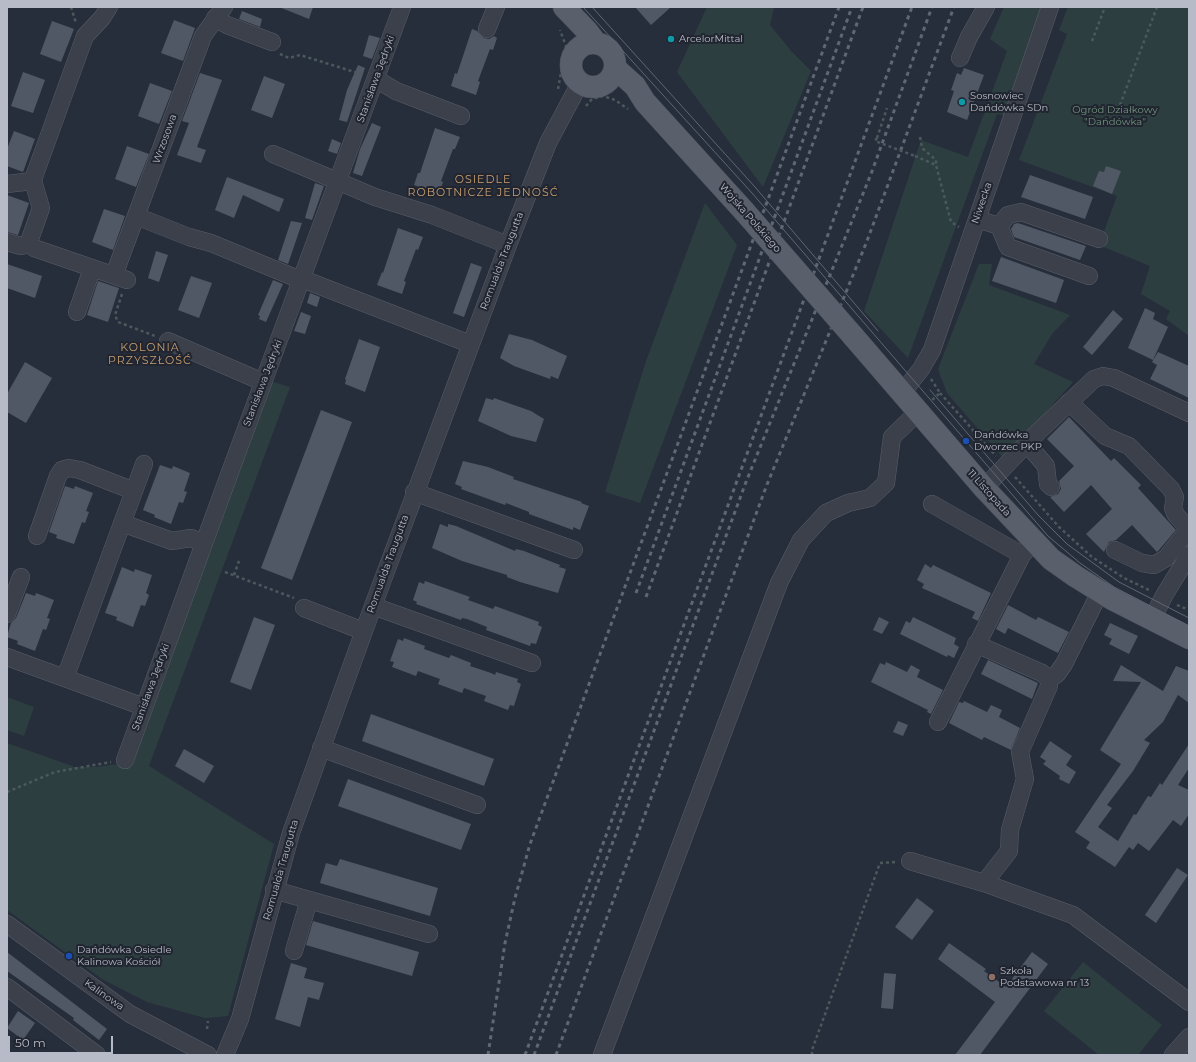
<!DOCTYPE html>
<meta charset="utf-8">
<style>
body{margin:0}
#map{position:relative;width:1196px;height:1062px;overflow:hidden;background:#272e3b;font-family:Montserrat,sans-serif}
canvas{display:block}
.frame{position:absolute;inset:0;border:8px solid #b7bbc7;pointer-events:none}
.scale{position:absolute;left:8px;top:1036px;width:105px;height:18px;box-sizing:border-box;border:2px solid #b7bbc7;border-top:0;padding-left:5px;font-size:12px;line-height:14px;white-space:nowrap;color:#b7bbc7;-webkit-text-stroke:3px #202530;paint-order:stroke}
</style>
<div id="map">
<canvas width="1196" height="1062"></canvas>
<div class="frame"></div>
<div class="scale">50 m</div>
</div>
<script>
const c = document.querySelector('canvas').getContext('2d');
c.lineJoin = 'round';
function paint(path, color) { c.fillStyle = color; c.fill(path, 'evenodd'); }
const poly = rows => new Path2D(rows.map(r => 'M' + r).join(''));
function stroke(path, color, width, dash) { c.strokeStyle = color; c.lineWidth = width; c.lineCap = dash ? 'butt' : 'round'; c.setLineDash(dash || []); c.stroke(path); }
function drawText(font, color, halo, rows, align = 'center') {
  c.font = font + ' Montserrat,sans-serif'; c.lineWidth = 4; c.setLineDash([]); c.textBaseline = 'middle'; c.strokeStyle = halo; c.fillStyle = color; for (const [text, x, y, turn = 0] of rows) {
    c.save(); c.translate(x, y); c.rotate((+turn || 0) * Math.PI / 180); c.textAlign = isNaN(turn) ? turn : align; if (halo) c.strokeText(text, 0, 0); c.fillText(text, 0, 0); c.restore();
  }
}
paint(poly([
 [707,7,774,7,770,25,792,52,811,71,763,187,677,72],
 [1004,7,1043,7,1004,115,997,114,908,358,864,311,921,140,968,157,1007,51,990,39],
 [1068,7,1189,7,1189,336,1166,319,1170,311,1141,294,1150,266,1099,245,1117,196,1019,160,1067,34,1059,30],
 [705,203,737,245,640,503,605,492,646,361],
 [979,264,992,264,989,285,1070,315,1052,334,1034,364,1073,382,1004,459,947,393,938,369],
 [270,381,290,387,149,766,274,844,228,1016,205,1018,147,1002,102,979,7,910,7,743,75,767,97,767,131,762],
 [7,697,34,707,24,736,7,730],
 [1083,962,1162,1025,1138,1055,1099,1055,1044,1011]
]), '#2d3e40');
paint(poly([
 [279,7,313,7,309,19],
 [635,7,671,7,651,25],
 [242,11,262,19,260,27,239,19],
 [174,20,195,28,183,61,161,53],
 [52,21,74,29,61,62,40,54],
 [472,29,477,31,484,38,489,39,494,36,497,38,493,50,490,49,478,81,480,82,476,95,451,86,455,73,457,74],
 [369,35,380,38,372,59,363,56],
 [358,65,365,68,347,122,339,120,347,90],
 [964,68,984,75,967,120,947,112,954,91,951,90,957,73,961,75],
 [23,72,45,80,33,113,11,106],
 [200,73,222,80,197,147,206,150,201,163,177,155,189,123,182,121],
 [264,76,285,84,272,118,251,110],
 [150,83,172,91,159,124,138,116],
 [372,123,381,127,362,176,353,173,360,149],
 [435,128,460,137,455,149,453,149,441,181,443,182,439,194,414,185,418,173,420,173],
 [14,131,35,139,23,172,7,166,7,149],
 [332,139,341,143,337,154,328,151],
 [127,146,149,154,136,187,115,179],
 [1106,166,1121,171,1112,194,1093,186,1099,171,1104,172],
 [1030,175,1093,197,1085,219,1021,197],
 [227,177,284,199,279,212,243,195,234,218,215,210],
 [315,183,324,186,312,220,305,218],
 [7,195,29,203,18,235,7,232],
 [104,209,125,216,113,250,92,242],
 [291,221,302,223,288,264,278,260],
 [1018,223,1086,246,1080,260,1014,237,1011,229,1014,224],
 [398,228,423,237,418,250,416,249,404,281,406,282,402,294,377,285,382,272,383,273],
 [156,251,168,255,159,282,148,278],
 [1001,257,1064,280,1056,303,992,281],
 [471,263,482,267,464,317,453,313],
 [7,264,42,276,35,298,7,288],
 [191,276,212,283,199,318,178,310],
 [273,280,283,284,266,322,259,319,260,316,258,315],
 [98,281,119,288,108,322,87,315],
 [310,293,320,297,317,307,307,303],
 [1145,308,1155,313,1153,319,1168,327,1153,360,1128,348],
 [1113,310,1123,319,1092,355,1083,347],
 [301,312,311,316,305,334,294,331],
 [509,334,532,340,567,356,558,379,551,376,550,379,514,366,500,358],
 [359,339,380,347,365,392,345,384,346,380,345,379],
 [1158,352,1189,366,1189,398,1150,379,1157,365,1152,362],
 [25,362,52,378,26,423,7,412,7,394],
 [486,398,493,400,494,398,531,411,544,419,536,442,511,436,478,421],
 [321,410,352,422,292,580,261,568],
 [1069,417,1111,461,1114,458,1141,485,1138,488,1176,530,1159,550,1157,552,1132,525,1116,540,1109,542,1104,552,1086,534,1112,509,1091,485,1064,512,1050,497,1058,494,1061,489,1059,481,1074,466,1047,439],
 [463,461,488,467,514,477,513,479,582,502,581,503,589,506,580,530,573,527,573,530,529,514,529,512,506,503,505,505,461,489,462,487,455,484],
 [160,465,172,469,173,466,190,473,184,491,187,492,183,503,179,502,171,524,154,517,155,515,143,510],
 [65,486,74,489,75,486,93,493,86,511,89,512,85,523,82,522,74,544,56,538,57,535,49,532],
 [440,524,448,527,448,524,456,526,515,551,516,549,524,551,560,565,559,567,566,569,558,593,520,582,507,577,507,575,462,561,432,548],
 [925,564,931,568,933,565,991,593,978,621,972,618,975,612,922,588,924,584,917,580],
 [122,567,134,572,135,569,152,575,146,593,149,595,145,606,141,605,133,627,116,620,117,617,105,613],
 [425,581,470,597,468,600,482,605,493,609,495,606,539,622,538,625,542,627,536,644,531,643,530,646,486,630,487,627,467,619,462,618,461,620,416,604,417,602,413,600,419,582,424,584],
 [26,593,35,596,36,593,54,600,47,618,50,619,46,630,43,629,35,651,17,644,18,641,7,637,11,623,16,618],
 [1008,605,1036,620,1038,617,1069,632,1058,653,1008,628,1005,634,996,629],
 [254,617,275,625,251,690,230,682],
 [879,617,889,622,882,634,873,630],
 [913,617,956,638,954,644,959,647,954,658,948,655,947,657,900,634,906,621,910,623],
 [1110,623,1138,636,1129,654,1109,644,1112,639,1104,635],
 [404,638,425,646,424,649,449,658,451,655,471,663,470,666,491,673,495,675,496,672,518,679,517,682,521,684,514,706,510,705,508,710,484,701,486,696,464,688,462,693,438,684,440,679,418,671,416,676,392,667,394,662,390,661,398,639,403,641],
 [988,660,1038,683,1032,699,981,674],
 [886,662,907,672,911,665,920,670,917,677,943,690,931,714,927,712,928,710,871,682,880,663,885,665],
 [1121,665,1163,691,1176,666,1189,671,1189,703,1178,695,1163,722,1144,740,1150,743,1133,771,1107,805,1112,808,1098,827,1118,841,1134,814,1136,815,1148,796,1151,797,1160,783,1162,785,1189,744,1189,768,1178,785,1189,790,1189,814,1181,826,1173,820,1149,851,1138,843,1133,850,1129,847,1115,867,1086,848,1090,842,1075,832,1121,764,1100,750,1141,682,1113,681],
 [964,701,987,712,991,705,1002,710,999,717,1020,728,1011,750,984,737,982,740,949,723,959,702,963,703],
 [371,714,494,759,484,786,362,741],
 [898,721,908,725,903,736,893,732],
 [1050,741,1072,756,1066,765,1076,772,1069,784,1059,779,1060,776,1043,764,1046,761,1040,757],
 [184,749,214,766,204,783,175,766],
 [348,779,471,824,461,850,338,806],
 [340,859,438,888,430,916,320,883,326,863,337,866],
 [1177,868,1188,875,1156,923,1145,915],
 [917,898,934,911,912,940,895,927],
 [313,921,419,952,412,976,306,945],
 [949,943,986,969,984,971,1006,987,1032,952,1048,964,980,1055,955,1055,995,1002,938,959],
 [7,952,107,1029,99,1040,73,1020,74,1018,7,971],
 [291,963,307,968,304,978,324,983,319,1000,308,997,300,1027,275,1019],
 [884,973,896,974,893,1009,881,1008],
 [18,1011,35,1023,23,1040,7,1028]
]), '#505866');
const minor = poly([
 [109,7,102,18,85,36,35,174,33,181,41,208,30,239,30,244,34,248,127,280],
 [215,18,227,25,272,42],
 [487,29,496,7],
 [960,58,969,37,986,7],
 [376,79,396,91,461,116],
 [273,154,375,197,432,215,508,245],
 [7,184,33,181],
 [136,216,189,237,211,243,291,276,310,282,470,344],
 [977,219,999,226,1008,247,1089,276],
 [999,226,1008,215,1021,212,1099,239],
 [7,242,21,246,30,244],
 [114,275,203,36,224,7],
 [77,312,92,269],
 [168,341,263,382],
 [902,393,921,369,932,350,1050,7],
 [1069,402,1105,436,1129,446,1171,489,1175,497,1173,508,1176,515,1189,529],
 [1027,444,1046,466,1048,484,1051,487],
 [984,488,1038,432,1094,379,1103,376,1114,378,1189,413],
 [414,492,574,550],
 [932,504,1022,555],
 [122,523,172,541,191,538,204,543],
 [37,536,58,476,62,470,69,468,80,470,134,491],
 [1115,550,1142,563,1154,565,1166,558,1189,529],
 [373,606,532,663],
 [304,608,363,631],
 [7,614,21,577],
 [1152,619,1165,594,1189,555],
 [976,644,1042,673,1049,679,1049,686,1020,752,1025,779,1010,830,1009,851,984,883],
 [7,657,144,707],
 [65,678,144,464],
 [1049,679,1057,674,1064,664,1100,592],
 [938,722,1022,555,1034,542],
 [321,748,477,805],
 [125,760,230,472,402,7],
 [910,861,984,883,1073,915,1189,1002],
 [274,890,429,934],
 [7,924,130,1014,208,1055],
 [294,951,309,900],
 [7,987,97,1055],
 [225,1055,240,1019,291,833,373,606,508,245,548,143,580,83],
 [602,1055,779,583,801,540,826,513,848,503,870,498,886,483,892,437,918,412],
 [1173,1055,1189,1037]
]);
const major = poly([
 [564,7,587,31,596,43],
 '571 65a22 22 0 1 1 44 0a22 22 0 1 1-44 0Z',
 [615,68,635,86,645,102,744,211],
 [853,336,984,488,1051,559,1075,576,1112,599,1189,638]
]);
stroke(minor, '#595e69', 18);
stroke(major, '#444954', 23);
stroke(poly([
 [71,7,76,23],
 [1092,41,1105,7],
 [280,54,289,58,300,55,361,74],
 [558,89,566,46,560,30],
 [1120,105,1157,7],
 [586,106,592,99,603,96,615,100,628,109],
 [920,137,922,148,936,160,936,165],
 [877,138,887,108],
 [915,156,936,165,951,222,959,227],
 [122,294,115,315,118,322,155,336],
 [931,379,940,393,932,400],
 [940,393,996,456],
 [1015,477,1059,527,1092,557,1124,578,1151,591],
 [225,572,294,598],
 [234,575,239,561],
 [1177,605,1189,610],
 [7,792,55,772,111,762],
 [207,1029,208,1021],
 [812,1055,812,1050,880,863,896,862]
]), '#4b595d', 2.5, [3, 3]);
stroke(minor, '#3b404b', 17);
stroke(major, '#595f6b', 22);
stroke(poly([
 [583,7,752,193,1048,536,1080,563,1114,587,1189,626],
 [592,7,755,187,878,331],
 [930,390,1038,515,1067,544,1119,582,1189,618]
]), '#5f6674', 1);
stroke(poly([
 [636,593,852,7],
 [646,597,863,7],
 [488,1055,505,943,515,898,530,844,839,7],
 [525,1055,912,7],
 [534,1055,746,482,871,174,932,7],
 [556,1055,766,487,867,241,954,7]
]), '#5f6674', 3, [4, 4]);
const majorBridge = poly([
 [744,211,853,336]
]);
stroke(majorBridge, '#444954', 23, []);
stroke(poly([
 [877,138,875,141,915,156]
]), '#4b595d', 2.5, [3, 3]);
stroke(majorBridge, '#595f6b', 22);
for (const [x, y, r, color] of [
 [671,39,4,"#0f9aa8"],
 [962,102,4,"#0f9aa8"],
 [966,441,4,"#1a4fb4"],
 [69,956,4,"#1a4fb4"],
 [992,977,4,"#8d6e63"]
]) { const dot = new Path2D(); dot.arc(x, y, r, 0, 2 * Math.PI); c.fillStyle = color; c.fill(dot); stroke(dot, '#202530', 1.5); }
drawText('10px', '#b7bbc7', '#202530', [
 ["ArcelorMittal",679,39],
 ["Sosnowiec",970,96],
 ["Dańdówka SDn",970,108],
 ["Dańdówka",974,435],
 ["Dworzec PKP",974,447],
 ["Dańdówka Osiedle",77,950],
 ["Kalinowa Kościół",77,962],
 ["Szkoła",1000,971],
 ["Podstawowa nr 13",1000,983]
], 'left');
drawText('10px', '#b7bbc7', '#202530', [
 ["Stanisława Jędryki",376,79,-70],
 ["Wrzosowa",165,139,-70],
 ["Niwecka",982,203,-71],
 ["Wojska Polskiego",750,218,49],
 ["Romualda Traugutta",502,261,-69],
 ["Stanisława Jędryki",263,383,-69],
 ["11 Listopada",989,493,48],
 ["Romualda Traugutta",388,564,-70],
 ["Stanisława Jędryki",151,687,-70],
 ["Romualda Traugutta",281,870,-74],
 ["Kalinowa",104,995,35]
]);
drawText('10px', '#71947c', '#202530', [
 ["Ogród Działkowy",1115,110],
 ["\"Dańdówka\"",1115,122]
]);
c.letterSpacing = '1px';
drawText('11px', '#c79e71', '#202530', [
 ["OSIEDLE",483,180],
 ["ROBOTNICZE JEDNOŚĆ",483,193],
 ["KOLONIA",150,348],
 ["PRZYSZŁOŚĆ",150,361]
]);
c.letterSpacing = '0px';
</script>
